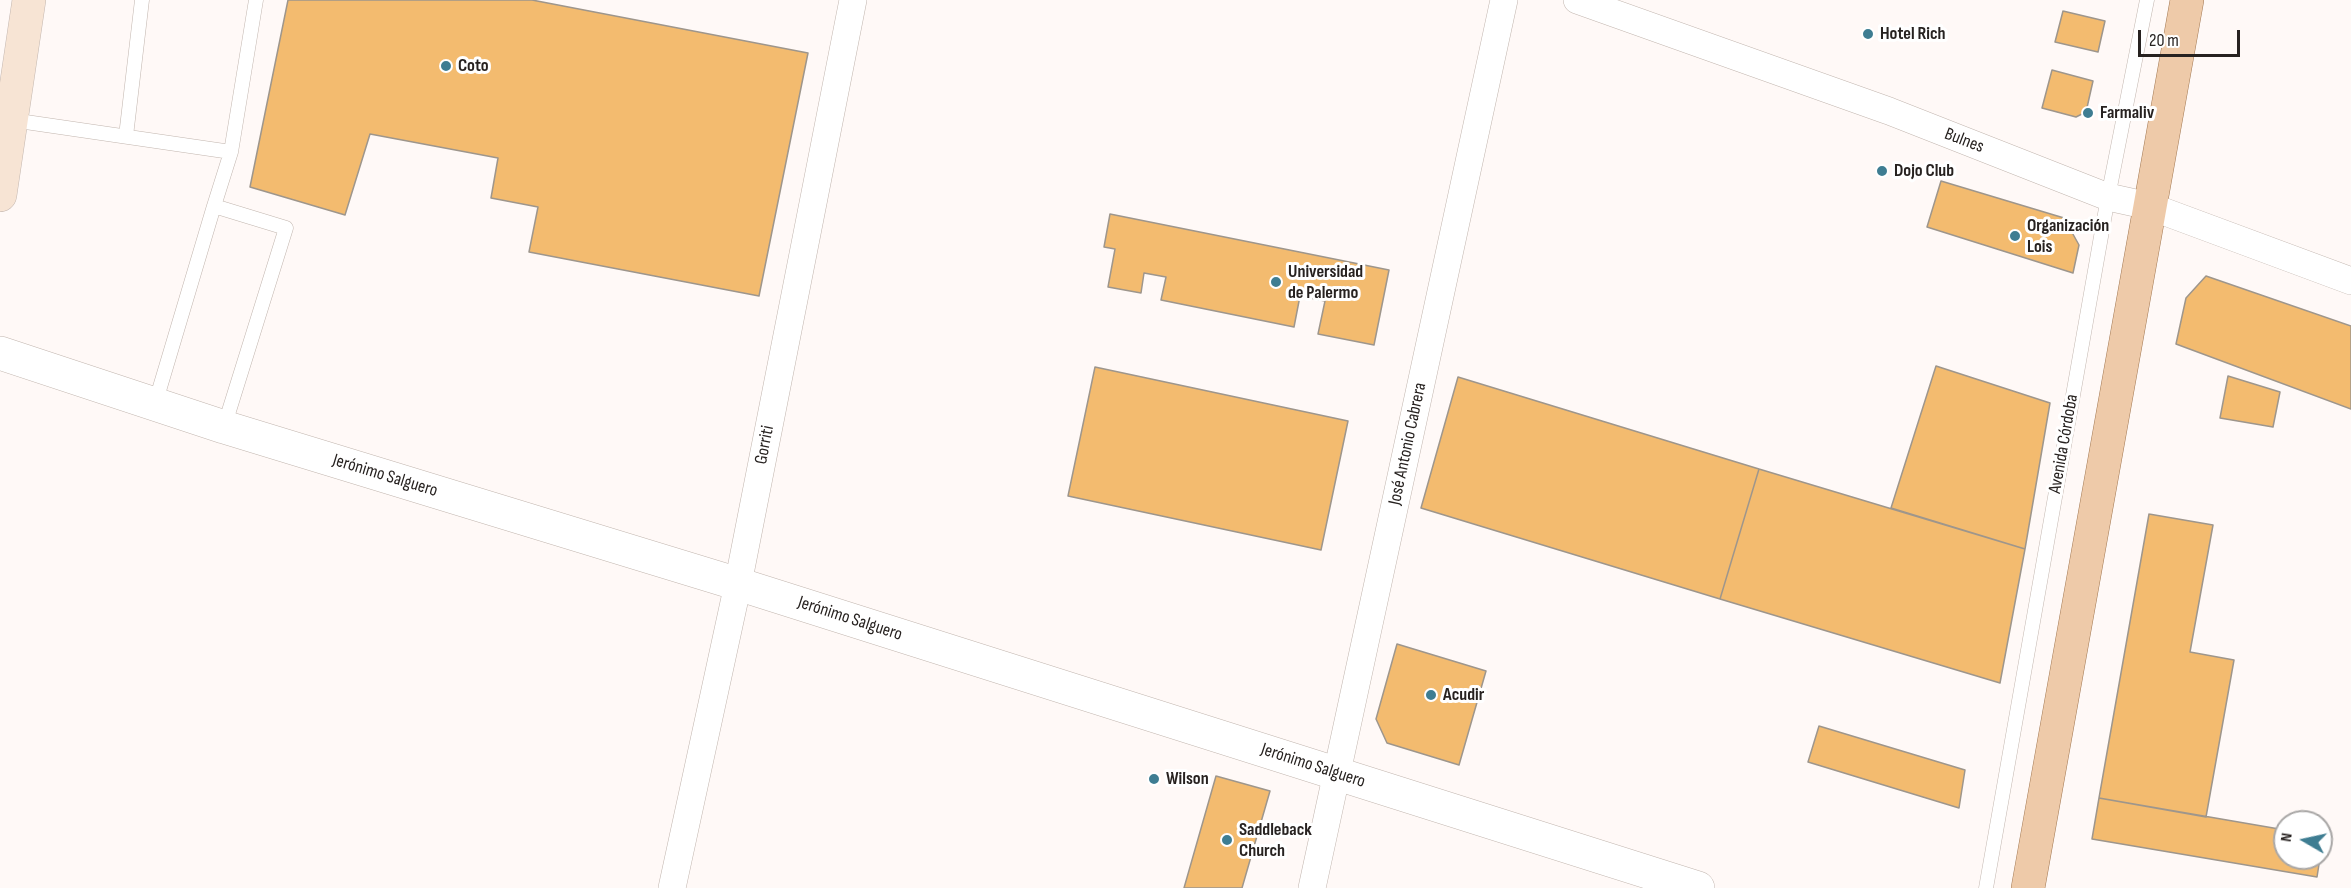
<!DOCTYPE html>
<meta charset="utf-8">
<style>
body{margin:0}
#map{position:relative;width:2351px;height:888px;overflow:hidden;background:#fff9f7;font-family:"Sofia Sans Condensed",sans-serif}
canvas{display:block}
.north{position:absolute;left:2273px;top:810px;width:60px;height:60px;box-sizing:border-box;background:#fff;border:2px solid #a9a7a6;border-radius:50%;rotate:279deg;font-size:16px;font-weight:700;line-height:24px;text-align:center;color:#272220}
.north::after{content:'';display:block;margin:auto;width:21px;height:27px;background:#3e7d92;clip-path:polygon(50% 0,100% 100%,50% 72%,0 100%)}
.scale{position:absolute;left:2138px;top:30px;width:102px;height:27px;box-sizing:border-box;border:3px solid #272220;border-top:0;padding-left:8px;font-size:18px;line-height:21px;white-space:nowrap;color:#272220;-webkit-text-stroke:4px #fff;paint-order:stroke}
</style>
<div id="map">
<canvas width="2351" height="888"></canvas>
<div class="north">N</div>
<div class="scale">20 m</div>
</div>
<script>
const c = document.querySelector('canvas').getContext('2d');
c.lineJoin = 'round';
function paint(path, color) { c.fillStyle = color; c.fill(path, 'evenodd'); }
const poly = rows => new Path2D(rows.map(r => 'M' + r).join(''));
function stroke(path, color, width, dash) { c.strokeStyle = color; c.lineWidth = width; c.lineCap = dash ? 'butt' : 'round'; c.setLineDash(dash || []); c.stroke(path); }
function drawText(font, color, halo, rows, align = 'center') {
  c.font = font + ' "Sofia Sans Condensed",sans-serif'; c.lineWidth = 6; c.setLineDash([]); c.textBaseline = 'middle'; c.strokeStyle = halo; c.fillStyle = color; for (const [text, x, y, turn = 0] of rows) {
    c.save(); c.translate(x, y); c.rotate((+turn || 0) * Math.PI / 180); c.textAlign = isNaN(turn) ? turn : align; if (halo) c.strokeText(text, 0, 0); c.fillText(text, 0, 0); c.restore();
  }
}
const building = poly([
 [288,0,532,0,808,53,759,296,529,252,538,207,491,198,498,158,370,134,345,215,250,187,288,0],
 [2063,11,2105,21,2098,52,2055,42,2063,11],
 [2052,70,2093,81,2086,112,2076,117,2042,108,2052,70],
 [1941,181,2064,218,2079,245,2073,273,1927,227,1941,181],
 [1110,214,1389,270,1374,345,1318,334,1325,301,1300,296,1294,327,1161,300,1166,277,1144,273,1141,293,1108,287,1115,249,1104,247,1110,214],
 [2206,276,2351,326,2351,409,2176,344,2186,298,2206,276],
 [1936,366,2050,403,2025,549,1891,508,1936,366],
 [1095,367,1348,421,1321,550,1068,496,1095,367],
 [2228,376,2280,392,2273,427,2220,418,2228,376],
 [1458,377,1759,469,1720,599,1421,508,1458,377],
 [1759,469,2025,549,2000,683,1720,599,1759,469],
 [2149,514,2213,525,2190,652,2234,660,2206,817,2099,798,2149,514],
 [1397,644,1486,671,1459,765,1387,743,1376,719,1397,644],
 [1819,726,1965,770,1959,808,1808,762,1819,726],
 [1216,776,1270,791,1242,888,1184,888,1216,776],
 [2099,798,2285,830,2285,858,2320,858,2317,877,2092,839,2099,798]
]);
paint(building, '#f3bb6f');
stroke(building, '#9e968c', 1.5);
const service = poly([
 [12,120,231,152,256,0],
 [126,136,142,0],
 [214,206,231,152],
 [155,404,214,206,286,228,224,427],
 [1986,888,2108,197,2147,0]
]);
const minor = poly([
 [1577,0,1889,111,2108,197,2149,206,2351,281],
 [672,888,738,584,853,0],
 [1312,888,1504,0]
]);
const tertiary = poly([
 [0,353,224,427,738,584,1698,888]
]);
const secondary = poly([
 [0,195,29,0]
]);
const primary = poly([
 [2028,888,2187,0]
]);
stroke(service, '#c2b6af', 15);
stroke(minor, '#c2b6af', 28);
stroke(tertiary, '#c2b6af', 34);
stroke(secondary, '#c2b6af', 34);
stroke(primary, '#a17853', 34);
stroke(service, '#fff', 14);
stroke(minor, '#fff', 27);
stroke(tertiary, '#fff', 33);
stroke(secondary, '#f7e4d4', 33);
stroke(primary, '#eecaa9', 33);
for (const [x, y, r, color] of [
 [1868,34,6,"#3e7d92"],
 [446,66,6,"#3e7d92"],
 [2088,113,6,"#3e7d92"],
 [1882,171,6,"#3e7d92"],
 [2015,236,6,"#3e7d92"],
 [1276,282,6,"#3e7d92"],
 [1431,695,6,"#3e7d92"],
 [1154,779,6,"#3e7d92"],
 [1227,840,6,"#3e7d92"]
]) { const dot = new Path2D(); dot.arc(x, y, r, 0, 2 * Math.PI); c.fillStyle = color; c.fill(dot); stroke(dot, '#fff', 2); }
drawText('bold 18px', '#272220', '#fff', [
 ["Hotel Rich",1880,34],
 ["Coto",458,66],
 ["Farmaliv",2100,113],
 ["Dojo Club",1894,171],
 ["Organización",2027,226],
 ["Lois",2027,247],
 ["Universidad",1288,272],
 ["de Palermo",1288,293],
 ["Acudir",1443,695],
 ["Wilson",1166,779],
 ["Saddleback",1239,830],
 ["Church",1239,851]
], 'left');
drawText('18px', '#272220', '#fff', [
 ["Bulnes",1964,141,21],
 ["José Antonio Cabrera",1408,444,-78],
 ["Avenida Córdoba",2064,444,-80],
 ["Gorriti",765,445,-79],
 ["Jerónimo Salguero",385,476,17],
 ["Jerónimo Salguero",850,619,18],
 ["Jerónimo Salguero",1313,766,18]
]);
</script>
